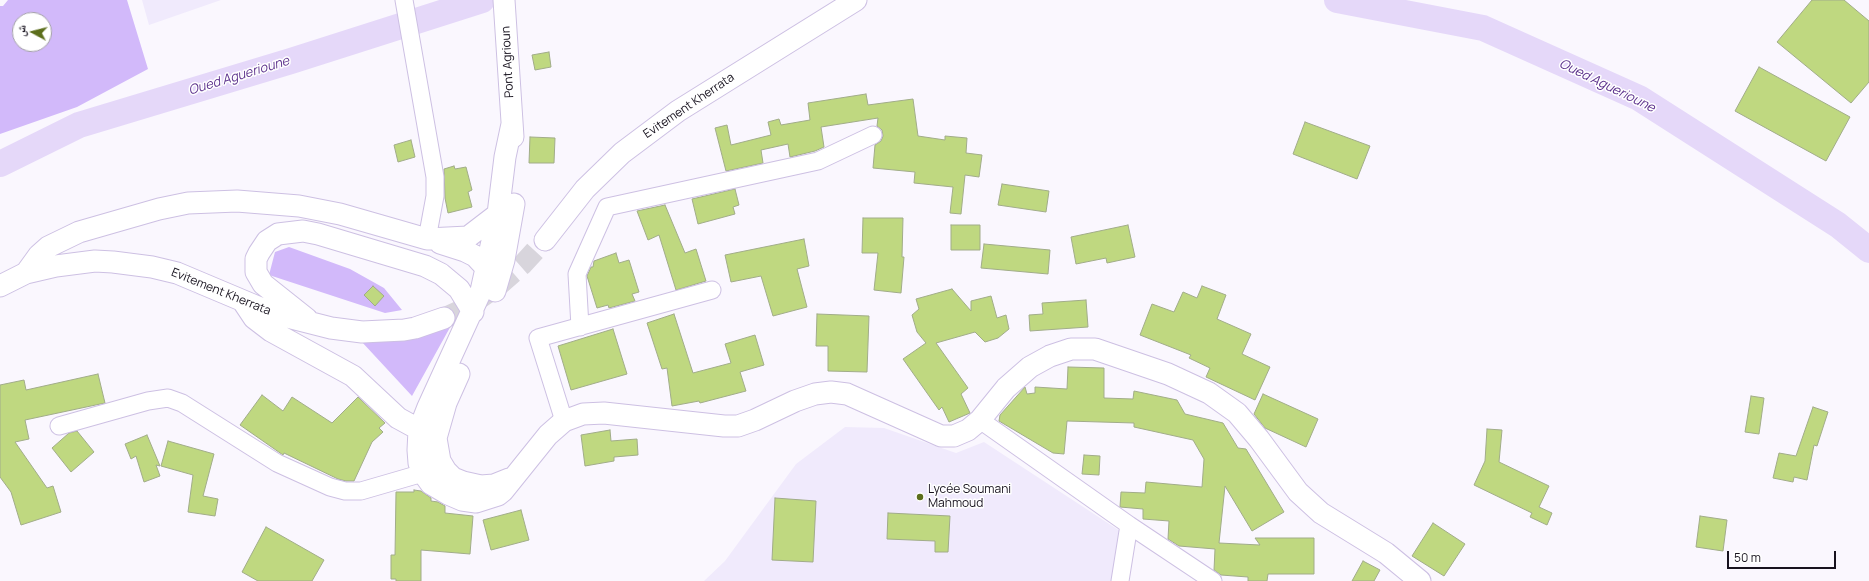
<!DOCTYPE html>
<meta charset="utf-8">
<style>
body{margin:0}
#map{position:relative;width:1869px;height:581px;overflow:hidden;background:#faf7fe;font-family:Manrope,"Noto Naskh Arabic",sans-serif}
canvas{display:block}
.north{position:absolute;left:12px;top:12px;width:40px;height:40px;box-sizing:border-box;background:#fff;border:1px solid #a2a0a5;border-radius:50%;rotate:277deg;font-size:11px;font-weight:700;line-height:16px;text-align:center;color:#17121e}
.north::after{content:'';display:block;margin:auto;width:14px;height:18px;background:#5c6e1c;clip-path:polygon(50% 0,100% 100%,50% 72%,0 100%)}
.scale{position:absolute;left:1727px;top:551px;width:109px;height:18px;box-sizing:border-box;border:2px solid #17121e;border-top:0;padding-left:5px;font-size:12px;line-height:14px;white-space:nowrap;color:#17121e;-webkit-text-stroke:3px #fff;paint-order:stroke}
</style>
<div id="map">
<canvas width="1869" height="581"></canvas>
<div class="north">ش</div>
<div class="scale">50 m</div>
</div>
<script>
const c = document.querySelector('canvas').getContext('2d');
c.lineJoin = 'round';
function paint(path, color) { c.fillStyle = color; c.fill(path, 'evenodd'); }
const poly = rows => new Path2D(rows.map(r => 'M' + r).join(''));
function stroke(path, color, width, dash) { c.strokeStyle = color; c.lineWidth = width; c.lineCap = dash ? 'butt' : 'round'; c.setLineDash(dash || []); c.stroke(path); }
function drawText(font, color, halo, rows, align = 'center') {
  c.font = font + ' Manrope,sans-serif'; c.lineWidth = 3; c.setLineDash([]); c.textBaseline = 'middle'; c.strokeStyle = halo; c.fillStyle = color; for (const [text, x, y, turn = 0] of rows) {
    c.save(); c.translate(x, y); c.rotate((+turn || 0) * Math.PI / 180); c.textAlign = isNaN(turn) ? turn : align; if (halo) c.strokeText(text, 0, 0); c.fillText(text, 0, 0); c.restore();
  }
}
paint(poly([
 [142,0,221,0,149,25],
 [845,427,884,428,956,453,984,442,1120,531,1111,581,704,581,725,561,796,464]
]), '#f0eafc');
paint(poly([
 [8,0,127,0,148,69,77,107,0,134,0,6,3,6],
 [20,20,44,20,44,44,20,44],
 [289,247,350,269,384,288,402,310,385,313,269,275,275,252],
 [453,322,412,396,361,341]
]), '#d2b9fa');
stroke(poly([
 [1337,0,1483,28,1639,98,1838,225,1869,250],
 [0,164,79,125,291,61,482,0]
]), '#e5d8f9', 26);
const building = poly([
 [1812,0,1844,0,1869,21,1869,82,1851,103,1777,42,1812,0],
 [549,52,551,67,535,70,532,55,549,52],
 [1759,67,1850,117,1826,161,1735,111,1759,67],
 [866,94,868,105,913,99,918,136,945,140,945,136,967,138,966,153,982,155,979,177,965,175,961,214,950,213,953,187,914,183,915,172,873,168,875,145,881,141,883,136,882,130,877,126,878,118,821,127,824,147,815,151,790,157,788,144,761,150,763,163,726,171,715,128,727,125,731,145,771,135,768,122,779,119,781,125,810,120,808,103,866,94],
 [1305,122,1370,146,1357,179,1293,154,1305,122],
 [530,137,555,138,554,163,529,163,530,137],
 [411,140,415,157,398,162,394,145,411,140],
 [454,166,455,169,466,167,472,190,468,192,472,207,448,213,445,198,444,169,454,166],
 [1002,184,1049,191,1046,212,998,205,1002,184],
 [735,189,739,205,733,207,735,214,698,224,692,199,735,189],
 [665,205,685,253,696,249,706,281,676,290,659,235,648,240,637,211,665,205],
 [863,218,903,218,902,257,904,257,901,293,874,290,878,253,862,253,863,218],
 [951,225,980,225,980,250,951,250,951,225],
 [1128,225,1135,257,1107,263,1106,258,1076,264,1071,237,1128,225],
 [804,239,809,266,797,269,807,307,773,316,761,276,731,282,725,255,804,239],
 [984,244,1050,250,1048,274,981,268,984,244],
 [616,253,619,263,629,260,639,292,632,294,635,301,609,308,608,305,597,308,587,276,591,267,593,267,594,261,616,253],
 [373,286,384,296,375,306,364,295,373,286],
 [1202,286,1226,295,1217,319,1251,334,1242,354,1270,367,1255,400,1206,377,1210,368,1189,358,1191,355,1140,335,1152,304,1174,312,1183,292,1197,298,1202,286],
 [952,289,971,311,971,301,991,296,997,318,1006,315,1009,329,998,338,985,342,975,332,936,343,968,388,961,394,970,413,949,422,942,407,939,410,903,359,926,343,917,332,912,315,919,309,916,299,952,289],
 [1086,300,1088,327,1030,331,1029,315,1043,314,1042,303,1086,300],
 [674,314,693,373,731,363,725,344,755,335,764,365,740,372,746,391,700,403,699,401,672,406,667,368,662,369,647,323,674,314],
 [817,314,869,316,867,372,828,371,828,346,816,346,817,314],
 [613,329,627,374,571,390,558,346,613,329],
 [1068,367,1104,368,1104,398,1133,399,1134,391,1177,400,1185,414,1223,423,1238,448,1246,449,1284,512,1252,531,1225,486,1219,543,1260,545,1255,538,1314,538,1314,574,1268,574,1267,581,1248,581,1248,577,1221,575,1214,570,1215,549,1179,546,1168,539,1169,521,1143,519,1143,509,1120,507,1121,492,1145,493,1146,482,1202,487,1204,459,1193,440,1134,427,1134,423,1067,421,1064,454,1053,453,999,421,1000,415,1025,387,1027,394,1035,393,1035,387,1067,389,1068,367],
 [98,374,105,403,25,420,29,439,15,442,47,488,53,486,61,512,21,525,11,492,0,477,0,385,24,380,26,390,98,374],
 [1263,394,1318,419,1306,447,1265,428,1254,414,1263,394],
 [262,395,283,411,292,397,332,423,358,397,385,423,379,428,383,432,372,442,354,481,346,481,338,479,284,453,283,455,240,425,262,395],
 [1751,396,1764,398,1759,434,1745,432,1751,396],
 [1813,407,1828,412,1817,446,1814,445,1807,480,1794,477,1793,482,1773,478,1779,453,1796,456,1813,407],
 [1487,429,1502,430,1499,462,1549,486,1539,507,1552,513,1547,525,1530,517,1532,513,1474,485,1485,461,1487,429],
 [610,430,611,441,637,439,638,455,614,457,614,461,585,466,581,435,610,430],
 [77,431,94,452,71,472,52,448,69,433,77,431],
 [147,435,160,466,156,465,160,476,144,482,136,456,131,459,125,444,147,435],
 [168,441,214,454,203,496,218,499,215,516,188,512,193,475,161,466,168,441],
 [1084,455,1100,456,1099,475,1082,474,1084,455],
 [414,490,421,491,431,498,431,501,438,502,445,506,445,513,473,516,470,554,421,550,421,581,396,581,396,579,391,579,391,555,395,555,396,492,414,492,414,490],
 [775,498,816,501,813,562,772,560,775,498],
 [521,510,529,540,491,550,483,520,521,510],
 [888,513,950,516,948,552,935,552,935,541,887,539,888,513],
 [1700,516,1727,520,1723,551,1696,547,1700,516],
 [1433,523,1465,544,1444,576,1412,556,1433,523],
 [266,527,324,560,312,581,258,581,242,572,266,527],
 [1363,561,1380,570,1374,581,1352,581,1363,561]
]);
paint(building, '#bfd880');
stroke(building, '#a1ac89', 1);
stroke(poly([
 [444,318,466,308,499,285,523,264,545,240]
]), '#d8d5dc', 21, [21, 10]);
const minor = poly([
 [404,0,435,177,435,196,427,239],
 [580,327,577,274,607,207,818,161,873,135],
 [980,420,1129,525,1120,581],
 [564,421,538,338,712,290],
 [59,426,148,401,168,398,182,403,277,463,330,487,345,491,361,491,423,473],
 [1129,525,1213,581]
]);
const major = poly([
 [504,0,513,137],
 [512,124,505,157,498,214,481,291,428,407,419,430,418,450,419,463,423,473,431,484,448,494,462,500,476,502,498,495,503,491,548,435,564,421,583,414,604,413,724,426,738,426,755,420,795,401,815,394,831,392,847,394,941,436,954,436,968,430,980,420,1006,388,1030,367,1050,356,1071,349,1095,349,1168,374,1209,393,1237,413,1259,439,1298,492,1321,513,1386,553,1420,581],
 [545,240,585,189,622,153,678,111,856,0],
 [440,243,465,251,475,256,487,269,491,278],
 [26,273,39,255,48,247,79,232,159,209,188,203,237,201,299,206,340,214,427,239,468,237,498,214],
 [0,286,26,273,56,266,95,261,113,262,152,267,177,273,272,313,331,328,362,332,404,330,415,328,444,318],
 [495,291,504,260,514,204],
 [244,303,254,318,271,331,353,376,398,418,431,436],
 [307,319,263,284,256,272,256,259,259,253,267,241,278,234,303,231,318,234,425,266,441,274,459,289,473,312],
 [459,374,446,403,436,438,440,461,446,471,453,478,463,482,481,486,494,485,509,479]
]);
stroke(minor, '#cdc0e3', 19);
stroke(major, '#cdc0e3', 23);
stroke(minor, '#fff', 17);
stroke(major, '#fff', 21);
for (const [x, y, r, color] of [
 [920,497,4,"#5c6e1c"]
]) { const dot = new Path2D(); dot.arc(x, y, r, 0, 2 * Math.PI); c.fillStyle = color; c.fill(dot); stroke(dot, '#fff', 1.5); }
drawText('12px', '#17121e', '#fff', [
 ["Pont Agrioun",508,62,-93],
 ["Evitement Kherrata",689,106,-34],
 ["Evitement Kherrata",221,292,22]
]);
drawText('12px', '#17121e', '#fff', [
 ["Lycée Soumani",928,490],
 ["Mahmoud",928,504]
], 'left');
drawText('italic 13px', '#5d328d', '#fff', [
 ["Oued Aguerioune",239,76,-17],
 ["Oued Aguerioune",1607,86,26]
]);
</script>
